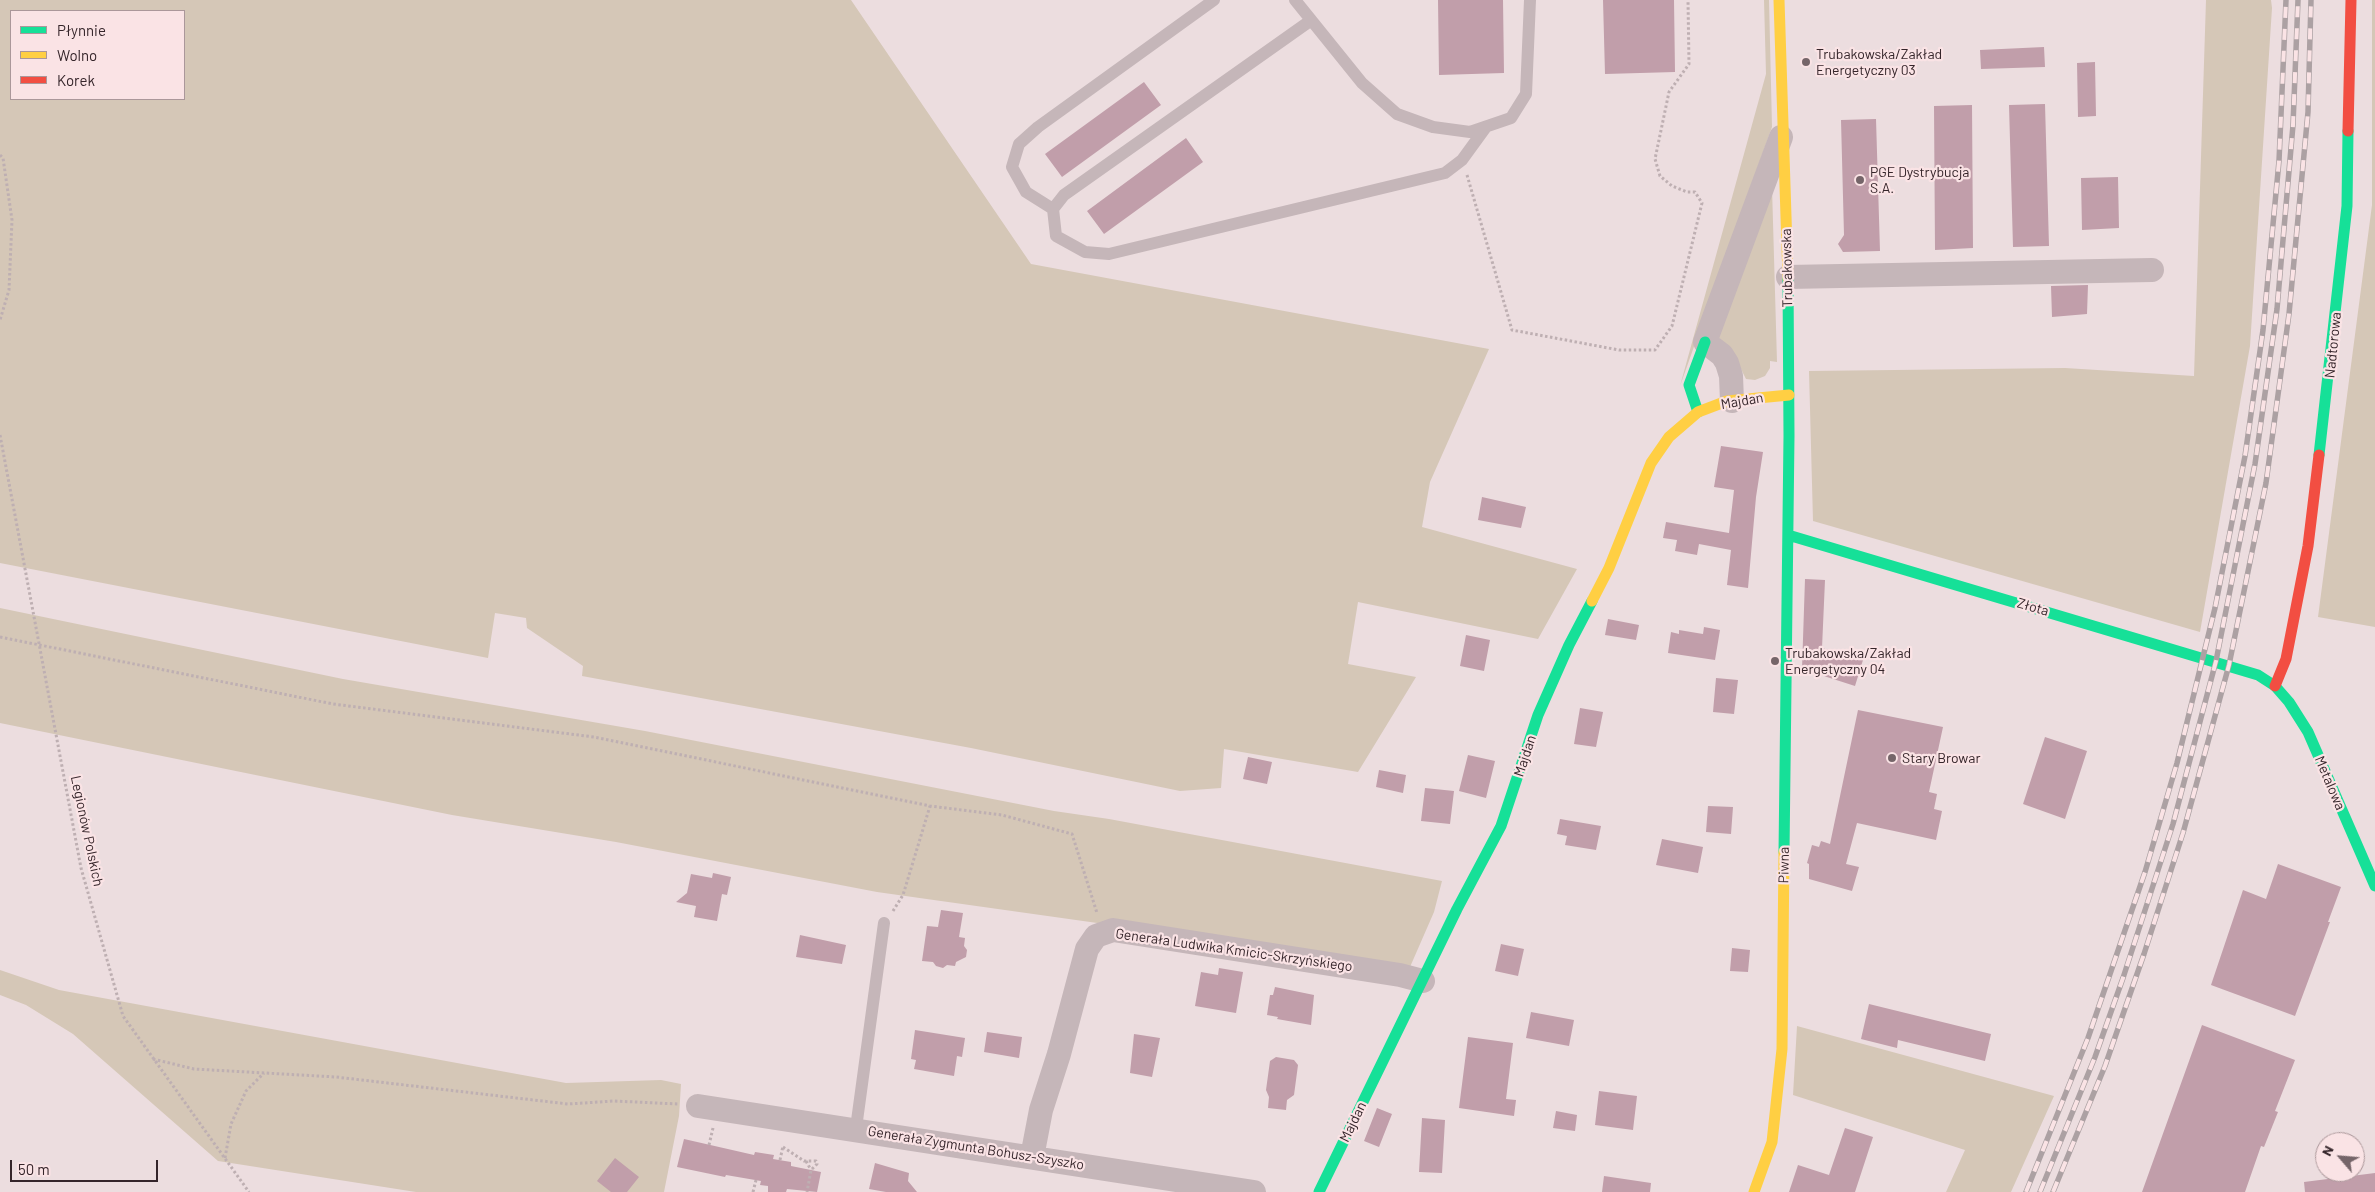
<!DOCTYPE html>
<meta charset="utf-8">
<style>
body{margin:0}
#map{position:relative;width:2375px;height:1192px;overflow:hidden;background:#ecdddf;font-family:Barlow,sans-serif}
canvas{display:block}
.legend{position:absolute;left:10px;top:10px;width:175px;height:90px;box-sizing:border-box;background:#fae3e5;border:1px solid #ab979a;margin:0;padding:6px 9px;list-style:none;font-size:15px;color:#35252a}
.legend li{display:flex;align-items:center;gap:10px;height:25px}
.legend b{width:25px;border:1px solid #ab979a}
.north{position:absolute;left:2315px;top:1132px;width:50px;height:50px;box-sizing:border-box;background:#fae3e5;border:1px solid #ab979a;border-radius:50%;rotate:297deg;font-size:14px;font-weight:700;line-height:20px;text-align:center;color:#35252a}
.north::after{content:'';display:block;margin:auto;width:18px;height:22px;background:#756569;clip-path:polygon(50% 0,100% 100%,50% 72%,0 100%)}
.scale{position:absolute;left:10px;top:1160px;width:148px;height:22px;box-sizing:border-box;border:2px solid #35252a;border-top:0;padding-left:6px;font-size:15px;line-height:18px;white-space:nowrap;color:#35252a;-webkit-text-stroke:4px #fae3e5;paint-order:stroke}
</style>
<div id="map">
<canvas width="2375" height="1192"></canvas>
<ul class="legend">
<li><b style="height:6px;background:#16e098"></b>Płynnie</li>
<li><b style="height:6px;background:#ffcf43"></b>Wolno</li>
<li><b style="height:6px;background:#f24e42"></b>Korek</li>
</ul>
<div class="north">N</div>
<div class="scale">50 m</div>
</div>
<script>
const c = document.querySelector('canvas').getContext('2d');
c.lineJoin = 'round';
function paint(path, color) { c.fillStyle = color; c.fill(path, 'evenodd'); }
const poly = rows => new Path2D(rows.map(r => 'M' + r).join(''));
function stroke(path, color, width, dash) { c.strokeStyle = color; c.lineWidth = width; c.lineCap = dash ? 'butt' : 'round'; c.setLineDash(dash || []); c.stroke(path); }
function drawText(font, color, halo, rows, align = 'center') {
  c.font = font + ' Barlow,sans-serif'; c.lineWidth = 4.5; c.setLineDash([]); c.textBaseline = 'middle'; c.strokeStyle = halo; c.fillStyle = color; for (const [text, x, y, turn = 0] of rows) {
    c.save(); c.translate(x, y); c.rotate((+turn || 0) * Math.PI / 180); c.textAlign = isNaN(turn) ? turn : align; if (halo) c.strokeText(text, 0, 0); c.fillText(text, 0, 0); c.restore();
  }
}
paint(poly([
 [0,0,851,0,1031,264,1489,349,1430,482,1422,527,1577,569,1538,639,1358,602,1348,664,1416,677,1358,772,1224,749,1221,788,1180,791,971,748,582,676,583,666,527,628,526,618,495,613,488,658,0,563],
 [11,11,184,11,184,99,11,99],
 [1764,0,1769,0,1772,127,1680,386,1766,74],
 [2206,0,2271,0,2272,8,2250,346,2200,632,1813,521,1809,371,2065,368,2194,376],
 [2372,0,2375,0,2375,627,2318,617,2372,205],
 [1772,187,1777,362,1770,361,1770,368,1765,376,1755,380,1746,379,1741,369,1737,370,1718,336],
 [0,608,343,679,645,731,1054,811,1109,819,1442,881,1434,912,1410,967,877,892,616,842,452,815,0,723],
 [0,970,59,990,566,1083,661,1080,681,1084,679,1116,664,1192,416,1192,218,1161,73,1034,26,1005,0,995],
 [1797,1026,2054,1096,2011,1192,1946,1192,1965,1150,1793,1095]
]), '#d5c7b7');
paint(poly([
 [1438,0,1503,0,1504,73,1439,75],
 [1603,0,1674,0,1675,72,1605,74],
 [2044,47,2045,67,1981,69,1980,50],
 [2095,62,2096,116,2078,117,2077,63],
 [1144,82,1161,105,1062,177,1045,154],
 [2045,104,2049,246,2013,247,2009,105],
 [1972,105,1973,248,1935,250,1934,106],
 [1876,119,1880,251,1843,252,1838,244,1844,235,1841,120],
 [1186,138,1203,162,1104,234,1087,211],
 [2118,177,2119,228,2082,230,2081,178],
 [2088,285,2087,314,2052,317,2051,286],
 [1721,446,1763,452,1756,497,1748,588,1727,585,1731,550,1699,544,1697,555,1675,551,1677,540,1663,538,1666,522,1729,533,1734,490,1714,487],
 [1482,497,1526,507,1521,528,1478,520],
 [1805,579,1825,580,1822,648,1863,660,1855,686,1802,669],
 [1608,619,1639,625,1636,640,1605,635],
 [1704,627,1720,630,1715,660,1668,653,1671,632,1679,634,1679,630,1703,634],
 [1466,635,1490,640,1484,671,1460,666],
 [1716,678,1738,680,1734,714,1713,712],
 [1580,708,1603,712,1596,747,1574,744],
 [1858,710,1943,727,1929,792,1937,794,1934,809,1942,811,1936,840,1857,823,1846,864,1859,867,1852,891,1809,879,1809,864,1807,863,1812,845,1819,847,1821,841,1830,844],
 [2045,737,2087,751,2065,819,2023,804],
 [1468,755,1495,761,1486,798,1459,791],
 [1248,757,1272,762,1267,784,1243,779],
 [1379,770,1406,775,1403,793,1376,787],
 [1425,788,1454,791,1450,824,1421,821],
 [1708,806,1733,807,1731,834,1706,832],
 [1560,819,1601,826,1596,850,1565,845,1567,836,1557,834],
 [1662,839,1703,847,1698,873,1656,865],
 [2278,864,2341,887,2328,922,2330,922,2295,1016,2211,985,2243,890,2266,899],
 [713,873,731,877,727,895,722,894,717,921,694,917,696,906,676,902,687,893,691,874,712,878],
 [941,910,963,913,959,937,965,938,964,946,967,950,966,957,956,962,955,966,947,965,943,968,936,966,933,962,922,961,927,926,938,927],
 [800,935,846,945,842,964,796,957],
 [1501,944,1524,949,1518,976,1495,971],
 [1732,948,1750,950,1748,972,1730,971],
 [1219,968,1243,972,1236,1013,1195,1006,1201,972,1218,975],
 [1275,987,1314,995,1311,1025,1277,1019,1278,1017,1267,1015,1270,995,1273,995],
 [1869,1004,1991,1034,1985,1061,1898,1040,1897,1048,1861,1039],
 [1531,1012,1574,1020,1569,1046,1526,1038],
 [2202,1025,2295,1060,2275,1111,2278,1112,2264,1147,2261,1146,2245,1192,2142,1192],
 [915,1030,965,1038,962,1057,957,1056,954,1076,914,1069,916,1060,911,1059],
 [987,1032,1022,1037,1019,1058,984,1052],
 [1134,1034,1160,1038,1152,1077,1130,1073],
 [1468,1037,1513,1043,1506,1099,1516,1100,1514,1116,1459,1108],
 [1276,1057,1294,1060,1298,1065,1294,1095,1287,1100,1286,1110,1268,1108,1269,1097,1266,1090,1270,1061],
 [1599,1091,1637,1096,1633,1130,1595,1125],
 [1377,1108,1392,1114,1379,1147,1364,1141],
 [1556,1111,1577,1115,1575,1131,1553,1128],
 [1422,1118,1445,1120,1442,1173,1419,1172],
 [1845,1128,1873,1137,1855,1192,1789,1192,1798,1165,1829,1175],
 [684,1139,754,1155,755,1152,774,1155,773,1159,791,1162,791,1166,821,1172,817,1192,787,1189,786,1192,768,1192,768,1186,760,1185,761,1181,726,1175,725,1177,677,1167],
 [615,1158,639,1177,627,1192,611,1192,597,1181],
 [875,1163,909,1173,908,1181,917,1192,886,1192,869,1189],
 [2375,1173,2375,1192,2305,1192,2304,1182],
 [1604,1176,1651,1183,1650,1192,1602,1192]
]), '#c19eaa');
stroke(poly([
 [0,155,3,158,12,220,9,290,0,320],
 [1467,175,1512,330,1619,350,1655,350,1672,326,1702,203,1695,192,1687,192,1672,186,1660,176,1655,159,1669,92,1689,64,1688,0],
 [0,435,81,868,123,1016,249,1192],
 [0,637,333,704,594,737,930,806,1002,815,1072,834,1097,913],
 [893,911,903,895,930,806],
 [153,1059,194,1069,336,1077,568,1104,614,1101,678,1104],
 [709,1145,713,1128],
 [783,1147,804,1161,816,1161,817,1164,811,1170,807,1192],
 [225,1158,231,1124,246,1091,264,1073],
 [780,1160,783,1146],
 [806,1161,811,1170],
 [753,1192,756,1180]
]), '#beafb2', 3, [2.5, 2.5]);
stroke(poly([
 [1295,0,1362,83,1397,114,1433,127,1470,132,1511,118,1526,94,1530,0],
 [1310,21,1064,195,1053,209,1056,236,1085,252,1109,254,1445,173,1462,160,1486,127],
 [1053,209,1026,192,1012,167,1019,144,1038,127,1214,0],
 [856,1128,884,923]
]), '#c5b6b9', 12);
stroke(poly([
 [1788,277,2152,270],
 [1732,401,1731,376,1727,363,1722,355,1705,342,1781,137],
 [698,1106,1254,1192],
 [1032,1157,1041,1110,1059,1054,1087,949,1096,936,1113,930,1400,975,1423,981]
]), '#c5b6b9', 24);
stroke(poly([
 [1698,412,1689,385,1705,342],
 [2319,455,2347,206,2348,131],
 [1788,535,2258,675,2275,686,2289,702,2308,732,2375,886],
 [1784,852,1789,436,1788,278],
 [1319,1192,1457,909,1501,826,1538,715,1569,645,1592,601]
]), '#16e098', 11);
stroke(poly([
 [1779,0,1788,278],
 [1592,601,1609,568,1651,463,1669,437,1698,412,1727,401,1789,395],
 [1754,1192,1772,1142,1782,1049,1784,852]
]), '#ffcf43', 11);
stroke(poly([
 [2348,131,2351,0],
 [2275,686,2286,659,2308,546,2319,455]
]), '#f24e42', 11);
const rail = poly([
 [2026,1192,2088,1038,2145,872,2177,763,2215,608,2245,456,2263,330,2279,161,2286,0],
 [2040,1192,2095,1057,2123,978,2173,824,2216,661,2255,464,2277,309,2293,125,2298,0],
 [2053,1192,2105,1066,2144,954,2183,833,2229,665,2266,483,2289,314,2308,112,2311,0]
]);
stroke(rail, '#aca1a3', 5.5);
stroke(rail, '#fae3e5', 4, [11]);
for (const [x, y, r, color] of [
 [1806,62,5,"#756569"],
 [1860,180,5,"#756569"],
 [1775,661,5,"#756569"],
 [1892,758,5,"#756569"]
]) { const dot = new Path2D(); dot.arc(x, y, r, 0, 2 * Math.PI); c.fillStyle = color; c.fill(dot); stroke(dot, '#fae3e5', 2); }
drawText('14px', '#35252a', '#fae3e5', [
 ["Trubakowska/Zakład",1816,54],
 ["Energetyczny 03",1816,70],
 ["PGE Dystrybucja",1870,172],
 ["S.A.",1870,188],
 ["Trubakowska/Zakład",1785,653],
 ["Energetyczny 04",1785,669],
 ["Stary Browar",1902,758]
], 'left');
drawText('14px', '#35252a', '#fae3e5', [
 ["Trubakowska",1787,268,-91],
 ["Nadtorowa",2333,345,-84],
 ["Majdan",1742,401,-10],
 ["Złota",2033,607,16],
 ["Majdan",1525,756,-72],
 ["Metalowa",2330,783,67],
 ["Legionów Polskich",87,831,78],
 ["Piwna",1784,865,-89],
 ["Generała Ludwika Kmicic-Skrzyńskiego",1234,950,8],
 ["Majdan",1353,1122,-64],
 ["Generała Zygmunta Bohusz-Szyszko",976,1148,9]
]);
</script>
